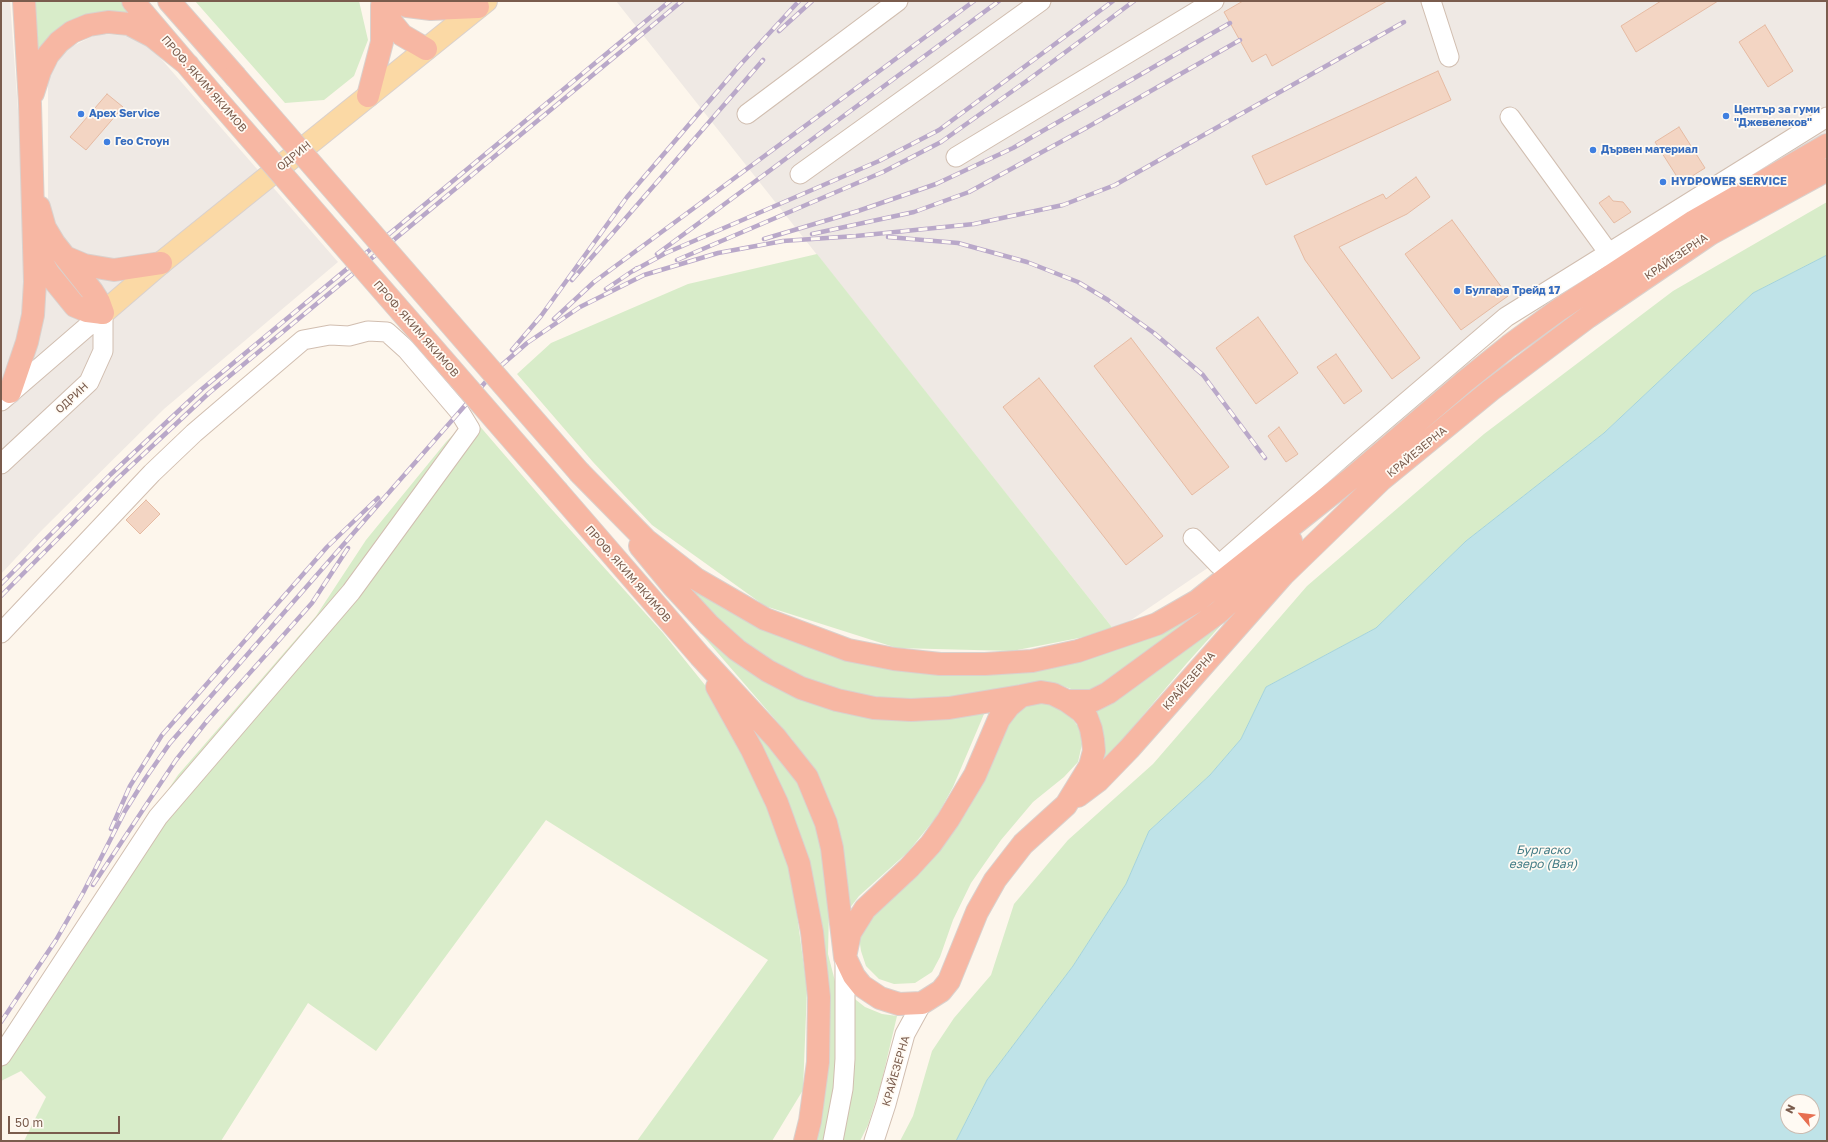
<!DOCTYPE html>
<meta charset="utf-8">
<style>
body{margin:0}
#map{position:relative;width:1828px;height:1142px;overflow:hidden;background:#fdf6ec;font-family:"Golos Text",sans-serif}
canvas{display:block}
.frame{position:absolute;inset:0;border:2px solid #7a5c4d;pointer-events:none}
.north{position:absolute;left:1780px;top:1094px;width:40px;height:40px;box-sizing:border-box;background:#fffaf3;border:1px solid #cabbb1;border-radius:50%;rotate:298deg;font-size:11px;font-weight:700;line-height:16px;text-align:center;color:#7a5c4d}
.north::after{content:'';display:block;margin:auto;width:14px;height:18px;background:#e76f51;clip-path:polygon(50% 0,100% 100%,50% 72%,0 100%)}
.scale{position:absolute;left:8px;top:1116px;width:112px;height:18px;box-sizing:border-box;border:2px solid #7a5c4d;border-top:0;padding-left:5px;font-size:12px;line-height:14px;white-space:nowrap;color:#7a5c4d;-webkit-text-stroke:3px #fffaf3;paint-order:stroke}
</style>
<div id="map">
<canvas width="1828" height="1142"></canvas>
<div class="frame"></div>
<div class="north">N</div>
<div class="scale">50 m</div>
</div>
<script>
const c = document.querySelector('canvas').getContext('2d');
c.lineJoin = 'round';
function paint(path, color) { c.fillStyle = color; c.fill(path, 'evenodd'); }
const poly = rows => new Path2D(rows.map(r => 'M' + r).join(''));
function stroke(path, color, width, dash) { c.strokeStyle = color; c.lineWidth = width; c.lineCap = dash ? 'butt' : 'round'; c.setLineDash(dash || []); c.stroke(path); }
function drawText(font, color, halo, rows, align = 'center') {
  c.font = font + ' "Golos Text",sans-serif'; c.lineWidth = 3.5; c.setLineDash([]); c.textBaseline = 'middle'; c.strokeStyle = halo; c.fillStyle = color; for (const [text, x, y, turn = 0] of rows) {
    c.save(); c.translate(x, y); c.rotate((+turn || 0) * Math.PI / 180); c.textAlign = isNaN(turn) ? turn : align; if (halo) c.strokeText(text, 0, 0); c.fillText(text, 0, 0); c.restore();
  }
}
paint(poly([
 [1,1,10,1,25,207,48,210,48,76,67,49,97,34,132,36,156,53,338,262,164,409,41,531,1,574],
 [616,1,1827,1,1827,132,1741,180,1515,320,1293,510,1115,631]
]), '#efe9e4');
paint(poly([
 [33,1,121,1,138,20,122,16,35,59],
 [195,1,359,1,368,40,354,76,324,100,285,103],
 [1827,202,1827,255,1753,293,1604,433,1466,541,1376,628,1266,687,1241,739,1210,775,1149,831,1126,884,1073,966,987,1080,956,1141,900,1141,913,1116,932,1051,954,1018,991,975,1014,904,1068,840,1153,764,1307,586,1484,434,1673,291],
 [817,254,1115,631,1012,651,897,648,765,606,652,525,593,462,517,374,551,343,688,284],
 [471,416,546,503,663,633,713,695,758,781,792,878,807,989,803,1090,772,1141,637,1141,768,960,546,820,376,1051,308,1003,221,1141,24,1141,46,1097,21,1071,1,1081,1,1037,178,775,316,616,366,540,446,442],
 [696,590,785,634,988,671,1206,608,1094,692,1082,693,1052,682,1021,684,963,699,870,702,791,677,725,631,694,596],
 [1249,594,1187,663,1112,752,1099,762,1090,708],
 [673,601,818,705,987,707,953,787,937,816,908,852,859,896,846,913,821,785,792,739],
 [1040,703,1056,706,1068,713,1080,729,1082,744,1078,762,1064,777,1033,802,1001,840,971,883,953,920,940,957,932,972,915,983,894,984,879,979,866,966,861,951,859,937,875,911,910,883,942,848,969,808,983,777,1001,732,1022,708],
 [757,732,801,782,815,818,823,855,829,911,828,954,837,989,839,1013,834,1092,824,1141,810,1141,819,949,755,737],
 [851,996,865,1007,882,1014,897,1016,881,1084,868,1125,860,1141,840,1141]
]), '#d8ecc9');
const water = poly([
 [1827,255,1827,1141,956,1141,987,1080,1073,966,1126,884,1149,831,1210,775,1241,739,1266,687,1376,628,1466,541,1604,433,1753,293,1827,255],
 [1788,1102,1812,1102,1812,1126,1788,1126,1788,1102]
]);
paint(water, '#bfe3e8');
stroke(water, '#a5d3da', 1);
const building = poly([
 [1243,1,1387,1,1272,66,1266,54,1252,62,1224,12,1243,1],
 [1661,1,1718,1,1636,52,1621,26,1661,1],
 [1765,25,1793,71,1768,87,1739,42,1765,25],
 [1438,71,1451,100,1266,185,1252,156,1438,71],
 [107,94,123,107,86,150,70,137,107,94],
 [1679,127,1705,168,1681,183,1655,142,1679,127],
 [1416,177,1430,197,1407,214,1339,247,1420,358,1392,379,1305,260,1294,236,1383,194,1386,199,1416,177],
 [1609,196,1613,201,1623,202,1631,212,1614,223,1599,203,1609,196],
 [1452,220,1508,296,1461,330,1405,254,1452,220],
 [1258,317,1298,373,1256,404,1216,348,1258,317],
 [1131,338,1229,467,1192,495,1094,366,1131,338],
 [1336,354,1362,391,1344,404,1317,367,1336,354],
 [1039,378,1163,536,1126,565,1003,407,1039,378],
 [1279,427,1298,454,1286,462,1268,436,1279,427],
 [146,500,160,514,140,534,126,520,146,500]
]);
paint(building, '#f3d5c3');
stroke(building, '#e6bba3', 1);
const minor = poly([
 [1431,1,1449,57],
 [747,114,898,1],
 [1510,117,1616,263],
 [956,157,1214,1],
 [800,174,1041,1],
 [1,401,103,313],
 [1,464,89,382,103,351,103,313],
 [1193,538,1219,565,1356,445,1506,317,1827,117],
 [1,633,152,473,194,433,303,340,330,335,349,336,368,331,387,332,407,350,459,411,470,429,351,592,158,817,1,1056],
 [833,1141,843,1089,845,1059,845,957],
 [874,1141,886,1104,905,1034,922,1003]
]);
const major = poly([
 [103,313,161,263,486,1]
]);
const highway = poly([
 [133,1,213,95],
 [169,1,235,76],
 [394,1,407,6,431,9,478,7],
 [382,6,393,24,402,35,426,49],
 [33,93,40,71,48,55,59,42,72,32,89,25,108,22,129,24,152,36,188,65],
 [368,96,382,42,382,5],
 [36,252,49,274,75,306,87,311,103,313,99,302,92,291,54,243,45,228,39,207],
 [65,257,84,265,114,270,161,263],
 [10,392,27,342,33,315,35,282,30,104,24,1],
 [580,473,646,540,696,579,765,619,848,650,894,659,940,664,985,664,1032,661,1078,651,1157,624,1197,601,1353,477,1464,382,1509,346,1557,311,1694,221,1827,145],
 [558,492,700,656,776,738,807,777,826,823,832,848,845,957,854,976,862,986,880,998,899,1004,922,1003,941,991,949,981,977,912,995,880,1023,844,1066,805,1090,766,1094,751,1093,740,1091,729,1087,718,1081,711,1067,701,1053,694,1041,692,1021,696,1009,706,999,719,975,775,948,820,931,844,909,868,865,909,850,933,845,957],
 [640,546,673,586,709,625,737,650,768,671,801,688,837,700,874,708,911,710,949,708,1021,696],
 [717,687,752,750,777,803,799,864,812,932,819,997,818,1062,810,1121,805,1141],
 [1067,701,1092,701,1108,693,1219,612,1250,584,1291,541],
 [1078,796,1098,781,1129,749,1283,575,1381,480,1491,390,1588,317,1710,234,1827,170]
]);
stroke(minor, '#d1beb0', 21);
stroke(major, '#dad1cd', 24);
stroke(highway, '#dad1cd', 24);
stroke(minor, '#fff', 19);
stroke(major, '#fbd9a5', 22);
stroke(highway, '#f7b7a3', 22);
const rail = poly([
 [779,31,812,1],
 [812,234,914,212,969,192,1086,128,1240,40],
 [888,237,958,243,1027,262,1078,282,1108,300,1154,333,1203,375,1265,458],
 [764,239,858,211,936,184,1013,148,1230,23],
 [657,254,999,1],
 [677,260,883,172,941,142,1028,80,1134,1],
 [633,271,666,253,879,161,939,130,1113,1],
 [572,280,763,60],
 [606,289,637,268],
 [554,319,594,282,974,1],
 [512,350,541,316,627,197,740,65,799,1],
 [1,584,110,475,202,389,670,1],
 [1,596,117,479,209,393,682,1],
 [111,829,130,786,162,735,327,547,378,498],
 [93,885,176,760,207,721,312,603,348,548],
 [1,1022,56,940,83,893,125,811,145,779,170,743,496,370,527,343,580,307,644,275,718,253,783,241,856,236,974,224,1063,205,1115,185,1404,22]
]);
stroke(rail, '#b9a8c9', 4.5);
stroke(rail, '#fffaf3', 3, [9]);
const highwayBridge = poly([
 [235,76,580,473],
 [213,95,558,492]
]);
stroke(highwayBridge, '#dad1cd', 24, []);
stroke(highwayBridge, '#f7b7a3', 22);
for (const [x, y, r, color] of [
 [81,114,4,"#3f7fe0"],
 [1726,116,4,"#3f7fe0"],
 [107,142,4,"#3f7fe0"],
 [1593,150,4,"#3f7fe0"],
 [1663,182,4,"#3f7fe0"],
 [1457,291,4,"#3f7fe0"]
]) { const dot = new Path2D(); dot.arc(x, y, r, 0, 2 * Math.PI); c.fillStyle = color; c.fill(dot); stroke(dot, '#fffaf3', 1.5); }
drawText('11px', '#7a5c4d', '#fffaf3', [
 ["ПРОФ. ЯКИМ ЯКИМОВ",204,84,49],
 ["ОДРИН",294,156,-39],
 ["КРАЙЕЗЕРНА",1676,257,-34],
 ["ПРОФ. ЯКИМ ЯКИМОВ",416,329,49],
 ["ОДРИН",72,398,-43],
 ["КРАЙЕЗЕРНА",1417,452,-39],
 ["ПРОФ. ЯКИМ ЯКИМОВ",628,574,49],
 ["КРАЙЕЗЕРНА",1189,681,-49],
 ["КРАЙЕЗЕРНА",896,1071,-74]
]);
drawText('bold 11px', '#366cbe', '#fffaf3', [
 ["Център за гуми",1734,110],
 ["\"Джевелеков\"",1734,123],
 ["Apex Service",89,114],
 ["Гео Стоун",115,142],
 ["Дървен материал",1601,150],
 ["HYDPOWER SERVICE",1671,182],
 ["Булгара Трейд 17",1465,291]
], 'left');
drawText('italic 12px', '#437c86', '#fffaf3', [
 ["Бургаско",1543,850],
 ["езеро (Вая)",1543,864]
]);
</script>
